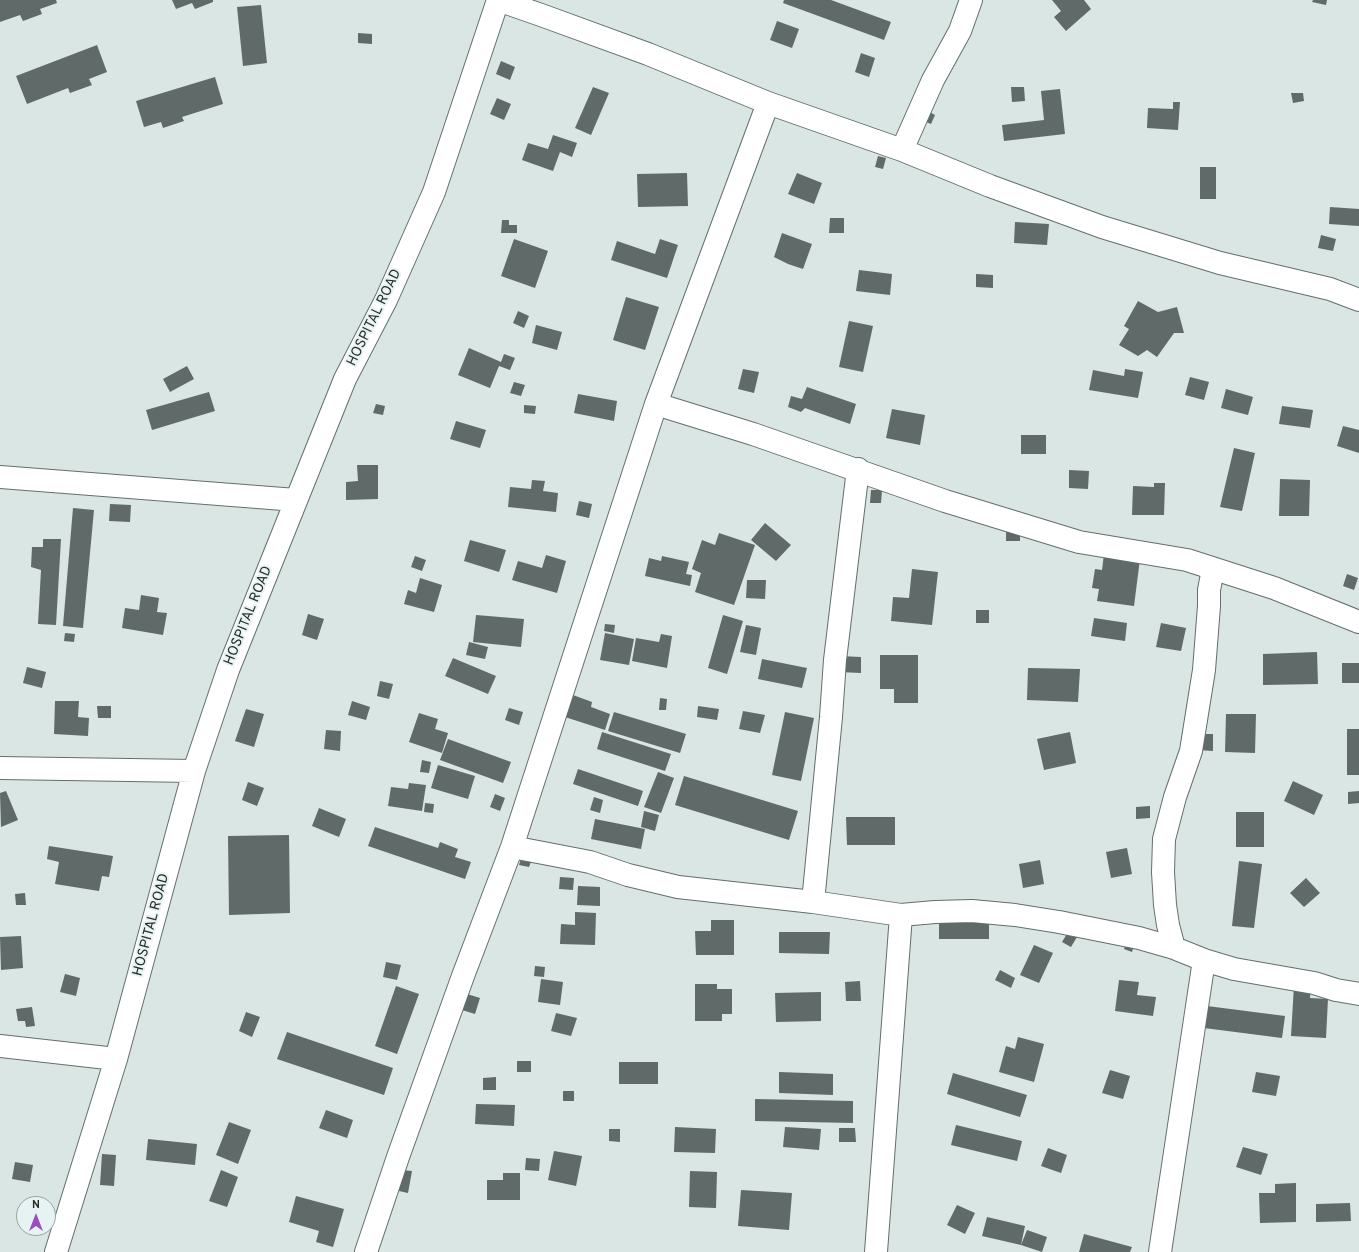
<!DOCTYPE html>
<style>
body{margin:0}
#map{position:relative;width:1359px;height:1252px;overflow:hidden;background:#d9e6e4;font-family:Overpass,sans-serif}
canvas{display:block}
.north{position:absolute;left:16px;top:1196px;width:40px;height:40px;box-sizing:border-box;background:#e7f3f2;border:1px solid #9aa3a2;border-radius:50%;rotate:0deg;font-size:11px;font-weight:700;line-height:16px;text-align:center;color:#272b2b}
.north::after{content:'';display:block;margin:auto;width:14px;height:18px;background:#9d4dbe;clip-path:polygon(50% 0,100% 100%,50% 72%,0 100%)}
</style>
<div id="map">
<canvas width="1359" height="1252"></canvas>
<div class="north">N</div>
</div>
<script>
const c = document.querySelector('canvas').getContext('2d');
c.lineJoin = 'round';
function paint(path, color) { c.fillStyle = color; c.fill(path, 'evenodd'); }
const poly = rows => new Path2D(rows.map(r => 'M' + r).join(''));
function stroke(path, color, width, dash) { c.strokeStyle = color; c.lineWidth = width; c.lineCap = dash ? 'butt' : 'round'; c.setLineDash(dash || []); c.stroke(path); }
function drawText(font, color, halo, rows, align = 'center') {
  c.font = font + ' Overpass,sans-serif'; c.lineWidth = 4; c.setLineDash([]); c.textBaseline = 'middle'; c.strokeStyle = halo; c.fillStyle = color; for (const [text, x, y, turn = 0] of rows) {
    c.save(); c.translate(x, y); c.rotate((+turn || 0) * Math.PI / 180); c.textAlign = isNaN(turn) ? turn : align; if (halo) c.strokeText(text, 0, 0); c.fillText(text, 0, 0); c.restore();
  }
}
paint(poly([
 [0,0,56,0,57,3,40,9,42,14,23,21,20,15,0,22],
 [172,0,213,0,213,2,195,9,192,3,176,9],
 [784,0,831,0,891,22,884,40,783,3],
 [1052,0,1084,0,1091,9,1066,31,1054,17,1061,11],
 [1313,0,1327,0,1326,5,1312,2],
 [261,5,267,63,243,66,237,7],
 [777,21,799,29,792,48,770,40],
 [358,33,372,34,372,44,358,43],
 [97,45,107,72,89,79,92,85,70,93,68,88,27,104,16,76],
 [861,53,875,58,869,77,855,72],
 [501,61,515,67,510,80,496,74],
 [215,77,223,104,182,117,184,121,163,128,161,122,144,127,136,101],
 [593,87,609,93,591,135,575,128],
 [1011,87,1024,87,1025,101,1012,102],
 [1060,89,1065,134,1004,141,1002,125,1044,120,1041,91],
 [1291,93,1303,93,1304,101,1293,103],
 [497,98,511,104,504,120,490,114],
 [1173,102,1180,102,1178,130,1147,128,1148,108,1173,109],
 [926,110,935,115,931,124,921,120],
 [553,135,577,143,572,157,560,152,553,171,522,160,528,143,548,149],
 [878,156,886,158,883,169,875,167],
 [1200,167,1216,167,1216,199,1200,199],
 [687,173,688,206,638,207,637,174],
 [797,173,822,183,814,204,788,194],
 [1330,207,1359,209,1359,226,1329,224],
 [830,218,844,218,844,233,829,233],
 [502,220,509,220,509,225,517,225,517,233,501,233],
 [1015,222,1049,224,1047,245,1014,243],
 [782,233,812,244,803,269,788,264,774,257],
 [1321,235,1336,239,1333,251,1318,248],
 [514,239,548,251,535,288,501,276],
 [660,239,678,245,667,278,611,260,617,241,655,254],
 [859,270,892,274,890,295,856,291],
 [976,274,993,275,993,288,976,287],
 [626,297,659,307,645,350,613,340],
 [1138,301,1158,312,1177,307,1184,333,1174,333,1157,357,1147,350,1138,356,1119,345,1129,329,1124,326],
 [518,311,529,316,524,328,513,323],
 [849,321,873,326,863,372,839,367],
 [536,325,562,332,557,350,532,343],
 [469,348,501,362,504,354,515,358,510,370,499,366,490,388,458,375],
 [187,366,194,379,170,392,163,379],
 [743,369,759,372,754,393,738,389],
 [1125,369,1143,372,1138,398,1089,390,1093,370,1124,376],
 [1190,377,1209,382,1204,400,1185,395],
 [514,382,525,385,521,396,510,393],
 [807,387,856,404,850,424,805,408,801,412,788,407,791,396,802,399],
 [1226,389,1253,397,1248,415,1221,408],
 [209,392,215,411,152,430,146,410],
 [578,394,617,401,614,421,574,413],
 [376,404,385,406,383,415,373,413],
 [524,405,536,406,535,414,524,413],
 [1282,406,1313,410,1310,428,1279,424],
 [892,409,925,415,920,445,886,438],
 [456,421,486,430,480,448,450,439],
 [1343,426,1359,430,1359,453,1337,446],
 [1021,435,1046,435,1046,454,1021,454],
 [1234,448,1255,453,1242,511,1220,507],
 [357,465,378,465,378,499,346,500,346,482,358,481],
 [1069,470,1089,471,1088,489,1069,488],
 [1280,479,1310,480,1309,516,1279,516],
 [532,480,545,481,543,491,558,493,556,512,508,507,510,487,531,489],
 [1154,483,1165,483,1164,515,1132,515,1133,486,1154,487],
 [871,490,882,490,881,503,870,503],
 [579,501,592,504,589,518,576,515],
 [110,504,131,505,130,522,109,521],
 [73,508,94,510,83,628,63,626],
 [765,523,791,545,776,561,751,540],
 [1006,530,1020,530,1020,541,1006,541],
 [719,533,755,545,734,605,695,592,701,573,692,569,702,540,715,545],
 [43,539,61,539,56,625,38,624,41,570,31,567,32,547,43,547],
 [470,540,506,550,499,572,464,561],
 [1104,554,1140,559,1134,606,1097,601,1099,589,1092,588,1095,569,1102,570],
 [546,555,566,561,557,593,512,580,518,561,542,568],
 [415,556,426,560,422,571,411,567],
 [662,556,689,562,686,574,692,575,690,586,645,576,649,558,661,561],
 [912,569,938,572,932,625,891,621,893,597,909,598],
 [1347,574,1358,578,1354,590,1343,586],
 [420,578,442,585,434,612,404,604,408,590,416,593],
 [747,580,766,580,765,599,746,598],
 [141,595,159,598,157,612,167,613,163,635,122,628,125,608,139,610],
 [976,610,989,610,989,623,976,623],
 [308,614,324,619,317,640,302,635],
 [476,615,524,619,521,647,473,642],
 [723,615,743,621,727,674,708,668],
 [1094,618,1127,623,1125,641,1091,636],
 [1161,623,1186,628,1181,651,1156,647],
 [605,624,615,625,614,633,604,631],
 [746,625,761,628,756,655,740,652],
 [65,633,75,634,74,642,64,641],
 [605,633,634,639,629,665,600,660],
 [661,634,672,636,667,668,632,661,636,638,659,642],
 [469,642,488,647,485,659,466,655],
 [1317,652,1318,684,1263,685,1263,654],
 [880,655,918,655,918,703,894,703,894,689,880,689],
 [839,656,861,657,861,673,838,672],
 [453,658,496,676,488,694,445,676],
 [762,659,807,668,802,688,758,679],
 [1342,663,1359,663,1359,683,1342,683],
 [27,667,46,672,42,688,23,683],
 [1028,668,1080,669,1078,702,1027,700],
 [380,681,393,684,389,699,377,696],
 [573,695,592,702,591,707,610,714,605,730,565,717],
 [660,698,667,699,666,710,659,710],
 [55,701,79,701,78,717,89,718,88,736,54,734],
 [352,701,370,707,366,720,348,715],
 [97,706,111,706,111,718,98,718],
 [698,706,719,709,717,720,697,717],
 [509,708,523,712,519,725,505,720],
 [246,709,264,714,254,747,235,741],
 [743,711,765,715,760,733,739,729],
 [614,712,686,734,680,753,608,731],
 [785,712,814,718,801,781,772,775],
 [419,713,438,719,435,729,448,733,442,753,409,742],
 [1226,714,1256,714,1255,753,1225,752],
 [1347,729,1359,729,1359,775,1347,775],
 [326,730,341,731,340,751,324,749],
 [602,732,671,754,665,771,597,749],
 [1070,732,1076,763,1044,770,1037,739],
 [1198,734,1213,734,1213,751,1198,750],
 [448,739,511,762,503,783,440,760],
 [422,760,431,762,429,773,420,772],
 [438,765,475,776,468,799,431,788],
 [578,769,643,791,638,806,573,784],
 [658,772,674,778,661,813,644,807],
 [684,776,798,811,789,840,675,805],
 [1293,781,1323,795,1314,815,1284,801],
 [248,782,264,788,257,806,242,800],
 [409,783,426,785,422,811,388,806,391,787,408,789],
 [6,791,18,820,1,827,0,793],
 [1359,791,1359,803,1348,804,1348,792],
 [495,794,505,798,500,811,490,807],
 [594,797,603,800,600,813,590,810],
 [425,803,434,804,433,813,424,812],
 [1150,806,1150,818,1136,819,1136,807],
 [319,808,346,819,339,837,312,826],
 [644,811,659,815,655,831,641,827],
 [1236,812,1264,812,1264,847,1236,847],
 [846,817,895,817,895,845,847,845],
 [595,819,645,829,641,849,591,839],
 [375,827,438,848,440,842,458,849,455,857,471,862,465,879,368,846],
 [289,835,290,913,229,915,228,836],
 [49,846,113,856,109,877,102,876,99,891,55,884,59,862,47,859],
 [1127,848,1132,874,1111,878,1106,852],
 [522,856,532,859,529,867,519,865],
 [1040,860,1044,884,1023,888,1019,864],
 [1239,861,1262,864,1254,928,1232,926],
 [560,877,574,878,573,890,559,889],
 [1306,878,1320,893,1304,907,1290,893],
 [578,886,600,887,600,906,577,905],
 [25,893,26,905,16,905,15,894],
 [575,912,596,913,595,945,560,944,561,924,575,925],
 [939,918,989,918,989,939,939,939],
 [711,920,734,920,734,955,696,955,695,931,711,931],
 [779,932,830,932,829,954,779,953],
 [1068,932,1077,937,1071,947,1062,942],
 [21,936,23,968,1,970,0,937],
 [1127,940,1135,942,1132,952,1124,949],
 [1034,945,1053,953,1039,983,1020,975],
 [386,962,401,965,397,980,383,977],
 [535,966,545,967,544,977,534,976],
 [1000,970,1015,978,1011,988,995,980],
 [65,974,80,978,76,996,60,992],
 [541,979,563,982,560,1005,538,1002],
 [1119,980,1139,982,1137,995,1156,997,1153,1016,1115,1011],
 [860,981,861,1001,846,1001,845,982],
 [695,984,717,984,717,989,732,989,732,1014,722,1014,722,1021,695,1021],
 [1294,985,1311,986,1310,998,1328,999,1326,1038,1291,1036],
 [396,986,419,994,397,1054,375,1046],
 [821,992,821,1021,776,1022,775,993],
 [467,994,480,998,475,1014,462,1010],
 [1207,1006,1285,1016,1282,1038,1204,1028],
 [32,1007,35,1026,26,1027,25,1021,18,1021,16,1009],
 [246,1012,260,1017,252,1037,239,1031],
 [556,1013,577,1018,571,1036,551,1031],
 [287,1032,393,1068,384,1095,277,1059],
 [1018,1037,1044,1044,1034,1082,999,1072,1006,1046,1015,1049],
 [517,1061,531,1061,531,1072,517,1072],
 [619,1062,658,1062,658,1084,619,1084],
 [1110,1070,1130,1076,1123,1099,1102,1093],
 [779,1072,833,1074,833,1095,779,1093],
 [1256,1072,1280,1076,1276,1096,1252,1092],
 [953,1073,1027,1095,1020,1117,947,1094],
 [496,1077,496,1090,483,1090,483,1078],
 [563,1091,574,1091,574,1101,563,1101],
 [755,1099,853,1101,853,1123,755,1121],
 [476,1104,515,1105,514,1126,475,1124],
 [326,1110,353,1120,347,1138,319,1128],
 [229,1122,251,1130,238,1164,216,1155],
 [956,1125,1022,1141,1017,1161,951,1145],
 [675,1127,716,1129,715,1153,674,1152],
 [785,1127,821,1129,819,1150,783,1147],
 [839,1128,855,1128,856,1142,839,1142],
 [609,1129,620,1129,620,1142,609,1141],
 [148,1139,197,1144,195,1165,146,1160],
 [1243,1147,1268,1154,1261,1175,1236,1167],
 [1048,1148,1067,1155,1061,1173,1041,1166],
 [554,1151,582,1156,576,1186,548,1180],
 [102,1154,116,1155,114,1186,100,1185],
 [526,1158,540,1159,539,1171,525,1170],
 [15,1162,33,1165,30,1182,12,1179],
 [221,1170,238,1177,227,1207,209,1201],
 [402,1170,412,1171,408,1193,399,1191],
 [690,1171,717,1172,716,1208,689,1207],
 [503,1173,520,1173,520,1200,487,1200,487,1180,503,1180],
 [1296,1183,1296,1222,1260,1223,1259,1193,1275,1193,1275,1184],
 [741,1190,792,1193,789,1230,738,1226],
 [296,1196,344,1209,333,1247,316,1242,319,1231,289,1222],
 [1350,1203,1351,1221,1316,1222,1316,1204],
 [957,1205,975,1213,965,1234,947,1225],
 [987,1217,1025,1226,1021,1245,1027,1230,1047,1237,1042,1252,1021,1245,982,1236],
 [1084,1234,1132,1247,1130,1252,1079,1252]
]), '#5f6a69');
const minor = poly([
 [498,0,541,15,648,54,768,103,902,150,990,186,1102,227,1220,263,1330,289,1359,300],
 [902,150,933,80,960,31,971,0],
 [656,404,753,434,945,501,1079,542,1187,560,1274,588,1359,622],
 [0,477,296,500],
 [0,768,194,771],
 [512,847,590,862,628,875,678,887,813,902,901,915,935,912,972,911,1015,915,1059,922,1139,938,1174,948,1204,960,1234,969,1314,983,1336,990,1359,994],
 [813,902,831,717,835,660,858,469],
 [1174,948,1168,925,1165,905,1163,872,1164,839,1175,797,1191,751,1204,670,1209,606,1209,590,1213,569],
 [0,1046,116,1059],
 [56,1252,116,1059,194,771,228,670,345,379,386,300,434,192,498,0],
 [366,1252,398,1157,463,976,512,847,656,404,768,103],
 [876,1252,901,915],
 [1160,1252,1204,960]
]);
stroke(minor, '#646f6d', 24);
stroke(minor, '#fff', 22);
drawText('14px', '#272b2b', '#e7f3f2', [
 ["HOSPITAL ROAD",375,318,-64],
 ["HOSPITAL ROAD",249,616,-68],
 ["HOSPITAL ROAD",152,925,-75]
]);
</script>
